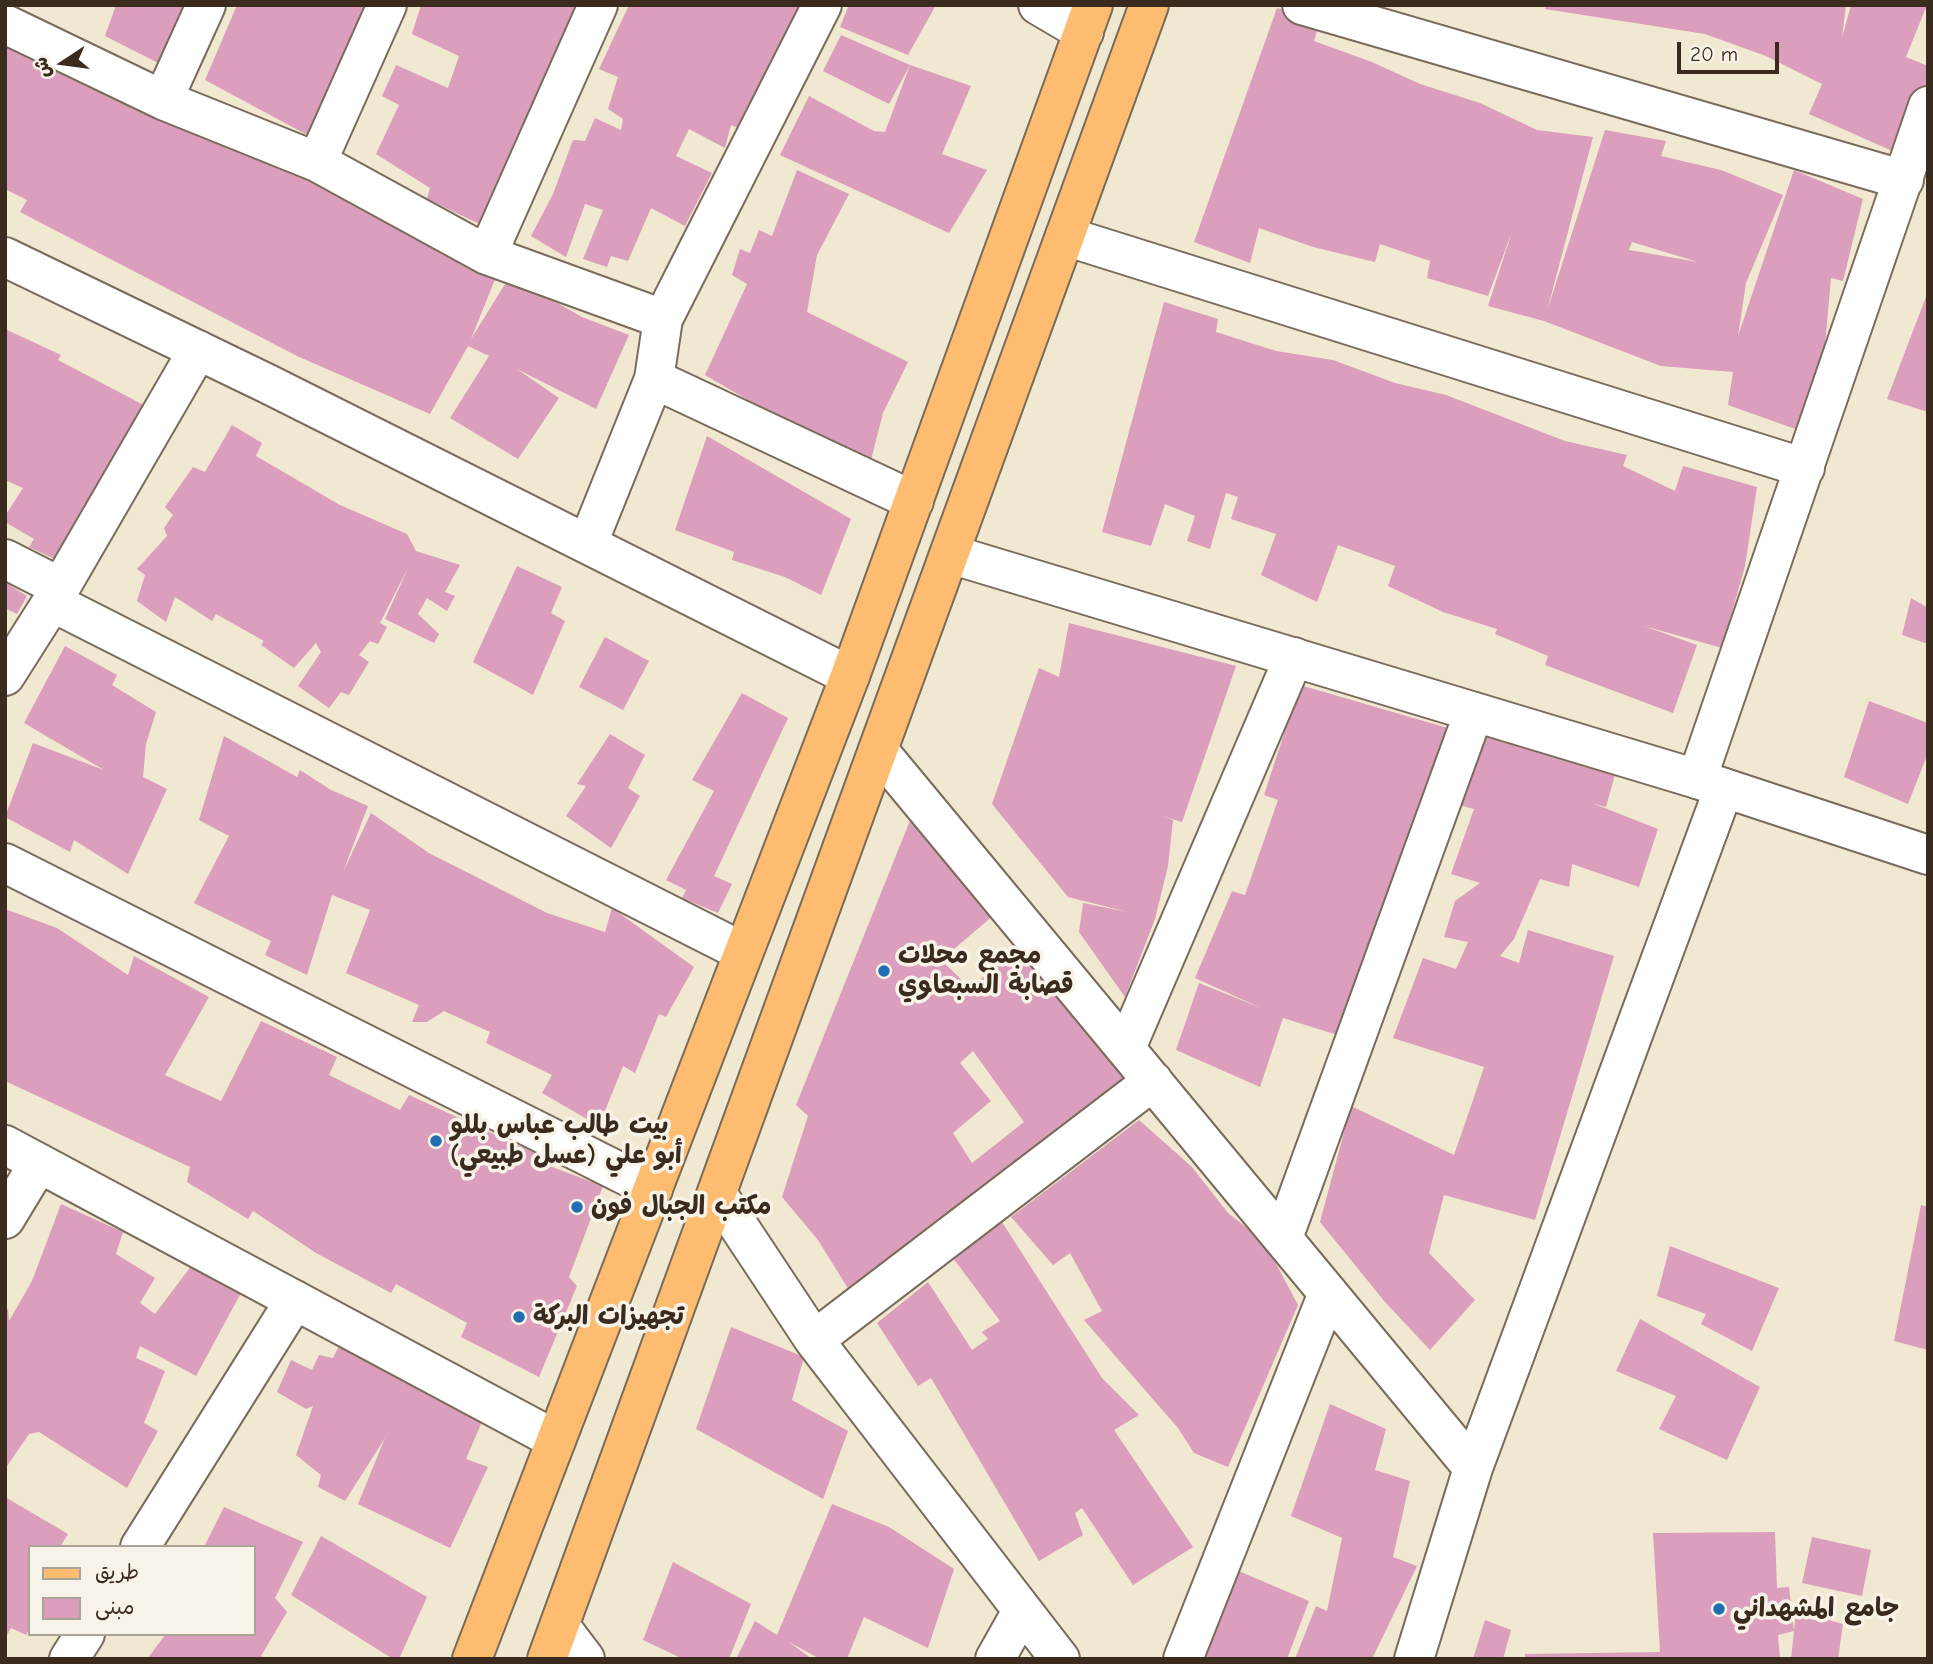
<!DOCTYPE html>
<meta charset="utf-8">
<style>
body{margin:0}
#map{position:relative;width:1933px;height:1664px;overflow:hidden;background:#f0e8d0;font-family:"Comic Neue","Playpen Sans Arabic",sans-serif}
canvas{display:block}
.frame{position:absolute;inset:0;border:7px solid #3b2a1e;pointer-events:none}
.legend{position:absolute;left:28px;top:1545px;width:228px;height:91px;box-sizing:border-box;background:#f7f3e8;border:2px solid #aca397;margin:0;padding:9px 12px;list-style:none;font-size:21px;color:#3b2a1e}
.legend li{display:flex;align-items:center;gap:14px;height:35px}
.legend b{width:35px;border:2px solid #aca397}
.north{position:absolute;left:28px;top:28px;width:70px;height:70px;-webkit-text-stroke:5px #f7f3e8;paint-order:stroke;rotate:257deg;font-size:19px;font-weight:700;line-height:28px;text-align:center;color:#3b2a1e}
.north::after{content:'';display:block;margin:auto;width:24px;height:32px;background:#3b2a1e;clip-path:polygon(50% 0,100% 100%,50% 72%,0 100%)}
.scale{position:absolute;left:1677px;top:42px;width:102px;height:32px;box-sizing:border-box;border:4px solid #3b2a1e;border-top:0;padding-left:9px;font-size:21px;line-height:24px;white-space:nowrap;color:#3b2a1e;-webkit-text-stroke:5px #f7f3e8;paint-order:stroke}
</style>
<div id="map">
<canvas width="1933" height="1664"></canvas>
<div class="frame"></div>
<ul class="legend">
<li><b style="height:9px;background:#fdbc6f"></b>طريق</li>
<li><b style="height:19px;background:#db9ebc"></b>مبنى</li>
</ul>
<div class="north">ش</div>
<div class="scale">20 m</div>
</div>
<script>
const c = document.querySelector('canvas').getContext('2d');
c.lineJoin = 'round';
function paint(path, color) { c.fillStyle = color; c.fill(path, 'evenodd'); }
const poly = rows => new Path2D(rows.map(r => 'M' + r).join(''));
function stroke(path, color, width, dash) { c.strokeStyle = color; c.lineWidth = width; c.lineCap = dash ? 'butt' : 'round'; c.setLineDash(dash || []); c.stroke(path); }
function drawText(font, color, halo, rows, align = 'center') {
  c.font = font + ' "Comic Neue","Playpen Sans Arabic",sans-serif'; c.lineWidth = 7; c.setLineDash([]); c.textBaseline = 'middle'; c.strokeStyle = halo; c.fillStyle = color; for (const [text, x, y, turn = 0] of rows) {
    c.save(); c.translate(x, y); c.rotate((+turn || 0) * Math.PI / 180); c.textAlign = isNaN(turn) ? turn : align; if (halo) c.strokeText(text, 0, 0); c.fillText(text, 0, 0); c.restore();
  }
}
paint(poly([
 [116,5,196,5,168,68,105,36],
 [237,5,371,5,311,137,205,80],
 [421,5,590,5,490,229,427,199,430,188,376,154,399,105,382,96,396,65,448,88,459,56,412,34],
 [629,5,811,5,750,133,731,125,725,148,689,129,676,156,712,173,685,226,651,208,628,261,611,256,607,267,583,259,603,210,585,204,566,257,531,236,553,194,573,140,585,141,595,118,621,130,623,119,608,109,618,77,599,69],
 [849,5,936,5,908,55,840,27],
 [1546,5,1846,5,1842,38,1851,5,1927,5,1906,57,1928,66,1928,90,1899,154,1809,114,1822,84,1766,56,1705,34,1545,9],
 [1277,8,1320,21,1314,41,1372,62,1420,84,1480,103,1537,130,1593,137,1547,311,1605,130,1666,141,1661,156,1721,170,1783,195,1746,283,1738,336,1794,170,1863,199,1843,281,1831,278,1824,357,1801,431,1728,405,1733,372,1661,366,1544,321,1488,306,1512,232,1488,296,1427,278,1430,261,1380,244,1375,262,1313,247,1259,228,1250,263,1194,242],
 [1632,242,1698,262,1629,250],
 [841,35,910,65,889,104,823,71],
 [5,38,239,141,496,277,471,339,510,276,582,317,629,335,596,409,517,369,559,398,518,459,450,418,489,356,468,346,430,414,297,356,20,212,27,200,5,189],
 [910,65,971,86,942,154,987,170,949,233,780,155,809,96,874,131,885,132],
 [797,170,849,194,817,255,807,312,908,362,883,413,870,464,782,420,705,375,747,284,732,275,740,249,750,253,759,230,772,236],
 [1927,294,1928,294,1928,412,1887,399],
 [1164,302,1218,319,1216,332,1276,351,1333,360,1395,383,1446,395,1565,441,1627,455,1623,466,1675,491,1683,466,1757,487,1745,566,1722,648,1644,626,1697,645,1673,713,1545,665,1548,656,1495,634,1497,629,1443,612,1388,586,1395,566,1338,545,1317,602,1261,575,1276,534,1231,519,1238,497,1226,493,1210,549,1187,541,1195,516,1165,504,1151,546,1102,532],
 [5,329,61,355,58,360,155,411,63,563,29,547,34,539,5,522,5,516,23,488,5,480],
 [232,425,262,443,256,456,340,505,407,534,416,551,460,565,445,592,455,596,447,611,427,598,418,614,439,634,434,643,385,619,409,566,380,623,387,627,378,644,370,641,359,655,369,662,349,695,341,692,329,708,298,686,321,652,316,643,294,668,261,645,264,641,216,614,212,621,175,597,166,622,137,601,145,575,137,569,167,536,164,528,173,515,165,507,193,467,205,472],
 [707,436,851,519,821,595,785,577,732,560,734,552,675,530],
 [517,566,562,587,551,613,565,621,533,695,473,662],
 [5,582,27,596,17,614,5,608],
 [1911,598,1928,608,1928,644,1902,635],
 [1069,623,1236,666,1182,822,1162,816,1173,820,1168,866,1155,919,1125,997,1079,932,1083,903,1128,912,1068,897,992,804,1039,668,1059,677],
 [605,637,649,661,623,710,579,687],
 [65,646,117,675,112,685,156,712,146,744,143,777,167,789,128,874,74,840,70,852,5,817,33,743,104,770,24,723],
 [1300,685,1451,729,1344,1037,1283,1018,1260,1087,1176,1050,1199,983,1261,1008,1195,978,1232,891,1245,895,1278,800,1264,795],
 [742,693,788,718,714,876,732,884,718,913,682,898,686,890,666,880,714,791,692,780],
 [1869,701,1928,723,1928,753,1908,804,1844,777],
 [1484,725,1616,771,1606,807,1592,803,1658,829,1639,887,1572,864,1569,887,1540,879,1514,939,1500,956,1519,963,1528,930,1614,956,1535,1220,1444,1195,1429,1253,1475,1300,1430,1350,1385,1302,1320,1222,1351,1106,1454,1155,1472,1103,1484,1067,1393,1038,1423,958,1456,969,1468,942,1444,937,1455,901,1480,883,1451,874,1474,809,1459,805],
 [610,734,645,755,628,788,640,796,611,848,566,816,586,786,577,784],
 [224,736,297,777,300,770,331,790,368,806,343,872,371,813,429,853,547,913,605,932,612,908,694,967,666,1017,659,1014,635,1073,623,1066,599,1126,542,1093,552,1075,486,1043,490,1032,444,1011,427,1022,412,1022,419,1005,346,973,370,910,332,895,307,975,265,955,271,941,194,903,229,836,199,820],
 [913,813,994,915,941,960,970,988,1022,945,1141,1079,849,1290,818,1240,782,1197,808,1116,796,1105],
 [973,1051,1024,1122,972,1163,953,1133,991,1101,960,1063],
 [5,909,57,928,128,975,134,956,209,997,165,1075,221,1101,261,1021,337,1057,329,1075,400,1110,409,1095,546,1158,544,1164,603,1186,569,1277,577,1286,539,1377,461,1337,467,1323,396,1284,391,1293,316,1253,253,1211,248,1219,187,1182,190,1167,5,1081],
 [1139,1120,1192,1167,1228,1213,1264,1241,1298,1305,1228,1467,1194,1453,1178,1428,1084,1320,1102,1311,1070,1253,1053,1265,1011,1217],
 [61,1204,123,1232,116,1254,155,1278,140,1303,155,1314,195,1261,241,1293,196,1376,140,1346,136,1358,165,1371,144,1423,158,1431,127,1488,39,1432,29,1434,5,1469,5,1314,8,1308,9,1321,32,1281],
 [1921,1205,1928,1207,1928,1350,1894,1341],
 [1002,1222,1102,1378,1139,1415,1114,1430,1193,1547,1133,1585,1082,1508,1075,1513,1083,1535,1039,1561,931,1378,918,1386,877,1323,928,1282,972,1350,988,1339,982,1332,1000,1321,953,1258],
 [1670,1246,1779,1288,1752,1351,1701,1324,1706,1314,1657,1296],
 [1640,1319,1760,1387,1727,1460,1659,1429,1676,1396,1616,1371],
 [731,1327,804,1357,792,1400,848,1431,823,1499,696,1429],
 [341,1342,484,1417,466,1459,488,1467,450,1548,358,1504,385,1438,345,1501,318,1487,321,1475,296,1455,313,1406,306,1409,277,1392,291,1360,312,1370,319,1355,333,1358],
 [1330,1404,1386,1429,1375,1470,1410,1481,1393,1557,1417,1566,1372,1659,1295,1659,1316,1606,1327,1611,1342,1538,1291,1516],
 [5,1497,68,1534,60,1547,30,1547,30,1628,26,1635,11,1628,5,1639],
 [832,1504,889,1527,954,1569,928,1648,864,1617,847,1659,820,1659,789,1642,812,1659,736,1659,755,1621,777,1635],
 [224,1507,303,1542,275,1598,287,1612,261,1656,267,1659,147,1659,166,1634,254,1634,254,1547,204,1547],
 [1775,1532,1777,1588,1789,1587,1794,1631,1796,1611,1843,1624,1838,1659,1791,1659,1794,1631,1778,1635,1780,1659,1525,1659,1525,1654,1660,1652,1653,1533],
 [321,1536,427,1597,399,1659,393,1659,291,1595],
 [1812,1537,1871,1550,1862,1596,1802,1583],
 [673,1562,751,1604,729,1659,683,1659,643,1640],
 [1234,1569,1309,1601,1287,1659,1200,1659],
 [1485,1620,1511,1630,1503,1659,1473,1659]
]), '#db9ebc');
const minor = poly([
 [1038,5,1084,32],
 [1302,5,1904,180],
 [5,24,163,100,317,162,487,255,663,319],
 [163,100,206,5],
 [317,162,387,5],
 [1065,236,1805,468],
 [487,255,598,5],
 [5,257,268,384,850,676],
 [654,379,914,501],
 [588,543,654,379,663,319,822,5],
 [5,559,60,587],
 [52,602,743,952],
 [5,676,52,602,198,350],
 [878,750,1473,1468],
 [1697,779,1928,106],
 [5,863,653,1189],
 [1126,1048,1294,657],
 [5,1145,556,1440],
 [718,1195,814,1340,1060,1659],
 [5,1219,39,1163],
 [1283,1238,1474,712],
 [814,1340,1153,1081],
 [140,1547,295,1300],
 [560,1626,585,1659],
 [69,1659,85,1634],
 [995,1659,1022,1611],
 [1183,1659,1328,1293],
 [1414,1659,1473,1468,1724,788]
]);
const tertiary = poly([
 [950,554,1697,779,1928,855]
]);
const primary = poly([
 [472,1659,850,676,1093,5],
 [547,1659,1149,5]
]);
stroke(minor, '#7a6c5c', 42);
stroke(tertiary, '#7a6c5c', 42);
stroke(primary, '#7a6c5c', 42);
stroke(minor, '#fff', 38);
stroke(tertiary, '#fff', 38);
stroke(primary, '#fdbc6f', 38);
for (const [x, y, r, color] of [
 [884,971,7,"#1f6fb2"],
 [436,1141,7,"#1f6fb2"],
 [577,1207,7,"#1f6fb2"],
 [519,1317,7,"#1f6fb2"],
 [1719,1609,7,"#1f6fb2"]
]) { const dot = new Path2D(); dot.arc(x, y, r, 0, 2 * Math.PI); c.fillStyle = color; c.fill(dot); stroke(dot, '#f7f3e8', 2.5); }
drawText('bold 26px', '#3b2a1e', '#f7f3e8', [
 ["مجمع محلات",898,956],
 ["قصابة السبعاوي",898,986],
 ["بيت طالب عباس بللو",450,1126],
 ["أبو علي (عسل طبيعي)",450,1156],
 ["مكتب الجبال فون",591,1207],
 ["تجهيزات البركة",533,1317],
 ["جامع المشهداني",1733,1609]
], 'left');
</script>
